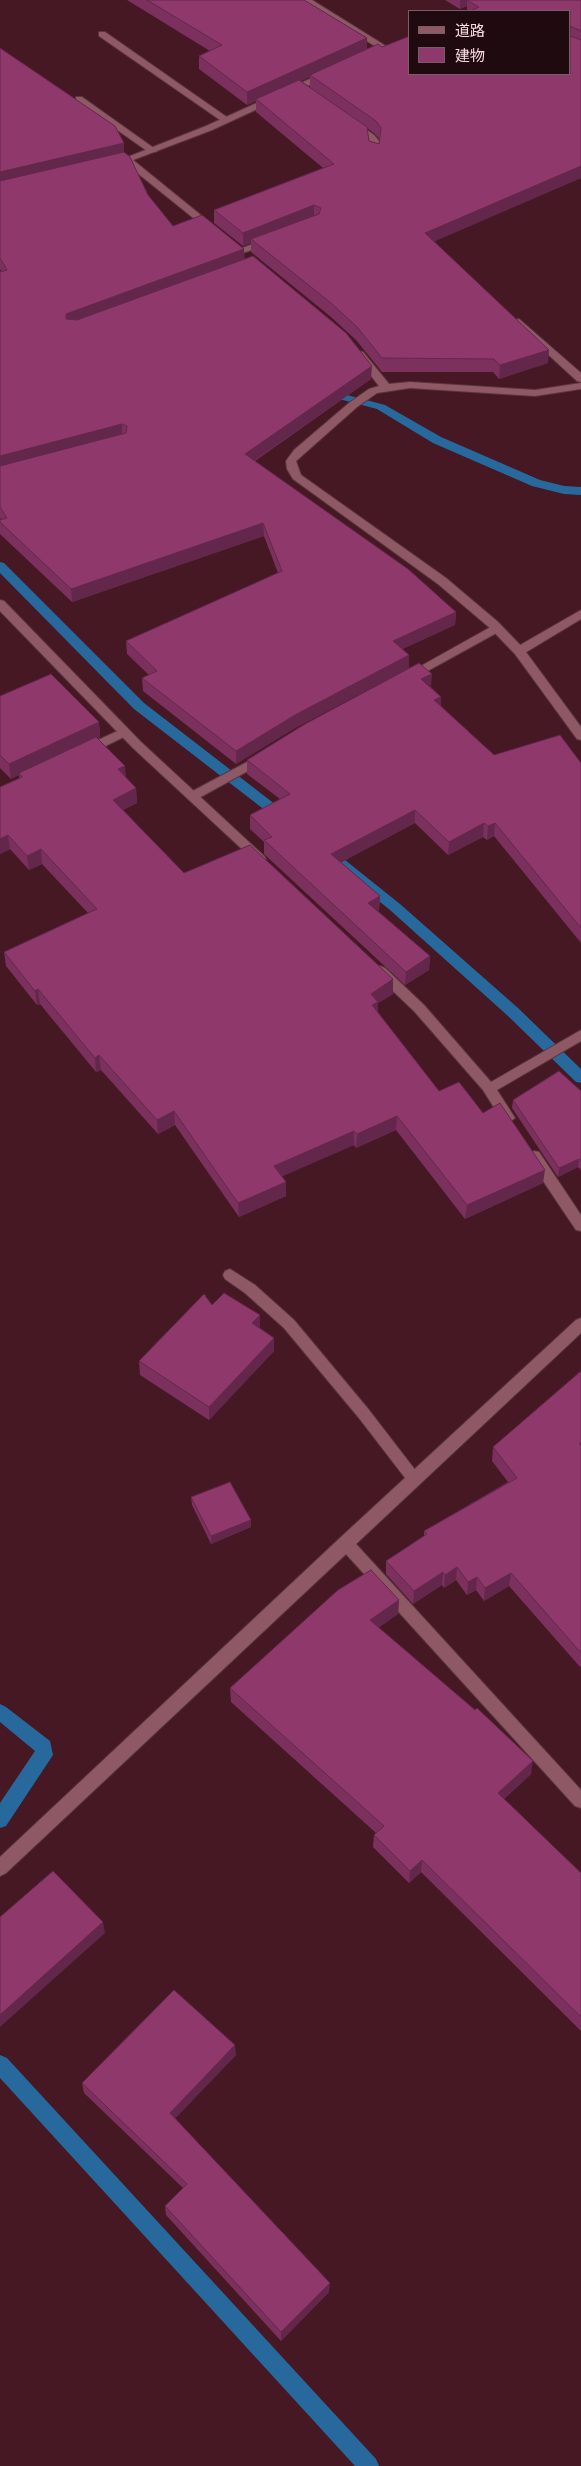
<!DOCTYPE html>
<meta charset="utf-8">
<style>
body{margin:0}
#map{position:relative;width:581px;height:2466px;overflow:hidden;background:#451824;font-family:"Asap Condensed","Noto Sans JP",sans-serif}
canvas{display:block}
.legend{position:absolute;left:408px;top:10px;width:162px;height:65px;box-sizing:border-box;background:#1f0b0f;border:1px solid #775e63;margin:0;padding:6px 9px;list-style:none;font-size:15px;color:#fadae0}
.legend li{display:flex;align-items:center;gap:10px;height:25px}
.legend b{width:25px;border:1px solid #775e63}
</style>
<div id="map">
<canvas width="581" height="2466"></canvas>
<ul class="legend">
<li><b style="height:6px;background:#8e5964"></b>道路</li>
<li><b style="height:14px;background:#8f386c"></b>建物</li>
</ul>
</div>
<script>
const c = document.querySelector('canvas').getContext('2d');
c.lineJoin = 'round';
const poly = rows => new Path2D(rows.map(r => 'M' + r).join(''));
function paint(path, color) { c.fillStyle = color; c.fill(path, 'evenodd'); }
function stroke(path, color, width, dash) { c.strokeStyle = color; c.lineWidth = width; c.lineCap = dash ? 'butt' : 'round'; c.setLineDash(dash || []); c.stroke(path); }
paint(poly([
 [328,390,385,405,441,437,540,480,564,486,581,487,581,495,564,494,532,486,433,443,377,409,324,395,324,391,328,390],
 [0,562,4,563,144,703,289,815,291,818,289,821,279,821,134,709,0,573,0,562],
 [335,854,340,856,400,904,518,1008,581,1069,581,1083,576,1082,508,1016,390,910,330,862,328,859,335,854],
 [0,1704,6,1707,50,1741,53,1755,6,1826,0,1828,0,1803,35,1751,0,1722,0,1704],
 [0,2055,7,2058,376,2459,379,2466,355,2466,0,2078,0,2055]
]), '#28699d');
const service = poly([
 [302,0,312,0,389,48,381,50,302,0],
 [99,32,105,32,231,120,223,122,99,36,99,32],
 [76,97,82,97,158,151,150,153,76,101,76,97],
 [350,122,356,122,374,135,379,141,378,155,372,155,369,141,350,126,350,122],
 [268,238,273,241,272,243,240,254,235,251,268,238],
 [519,319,581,373,581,382,577,381,515,324,515,320,519,319],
 [581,610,581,619,523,654,515,654,515,648,581,610],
 [496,624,502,628,500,631,413,679,409,680,403,676,496,624],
 [124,728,130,732,128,735,91,753,87,754,81,750,83,747,124,728],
 [262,754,268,758,266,761,197,799,189,799,187,796,189,793,262,754],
 [230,1269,255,1285,294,1320,369,1410,419,1475,421,1479,419,1483,414,1485,409,1483,359,1418,284,1328,245,1293,225,1279,223,1275,225,1271,230,1269]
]);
const minor = poly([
 [323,73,331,75,212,130,133,160,213,225,213,229,207,229,125,163,120,165,115,162,206,126,323,73],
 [359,351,363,352,389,384,410,382,535,390,581,383,581,389,535,396,410,388,377,393,357,407,296,461,301,475,446,578,498,622,523,648,581,727,581,740,577,739,515,654,490,628,438,584,293,479,287,469,286,461,294,450,349,403,369,389,379,386,354,354,359,351],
 [0,600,4,601,141,742,264,856,266,859,264,862,256,862,133,748,0,611,0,600],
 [380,966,385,968,424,1005,491,1082,581,1030,581,1041,497,1090,515,1118,508,1123,503,1122,483,1090,414,1011,375,974,374,971,375,968,380,966],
 [534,1151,539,1152,581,1215,581,1231,576,1230,529,1160,527,1156,534,1151],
 [581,1318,581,1333,356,1544,581,1790,581,1808,575,1806,346,1554,6,1873,0,1876,0,1857,340,1538,576,1320,581,1318]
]);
stroke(service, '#5b3540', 2);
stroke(minor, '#5b3540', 2);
paint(service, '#8e5964');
paint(minor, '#8e5964');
paint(poly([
 [127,0,304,0,367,49,382,47,570,11,467,11,467,6,460,9,445,0,581,0,581,178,434,241,548,363,499,379,493,372,382,372,356,340,331,317,251,252,251,243,243,246,214,223,214,210,323,168,256,112,256,101,247,105,199,69,199,56,210,51],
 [310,77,310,87,301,81],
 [367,128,375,134,380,140,379,144,369,141],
 [0,48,124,143,124,152,148,195,173,226,244,249,244,259,371,379,255,461,456,612,455,625,402,649,409,655,409,668,295,728,236,764,143,691,142,678,149,675,127,654,126,641,278,573,264,536,72,602,0,534,0,520,1,519,0,518,0,272,1,271,0,269],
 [431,687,441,697,441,706,494,755,581,763,581,943,494,836,487,840,483,837,448,855,415,823,341,862,380,896,379,910,378,911,430,956,429,970,405,985,264,854,264,842,250,829,250,815,280,799,247,774,247,760],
 [0,696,99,722,100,737,98,738,125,777,136,788,137,803,123,810,184,873,393,979,393,994,378,1003,378,1012,439,1091,483,1113,543,1183,465,1219,396,1130,356,1148,354,1145,282,1176,286,1182,286,1196,239,1217,175,1125,158,1134,101,1070,96,1072,40,1004,37,1005,6,966,4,952,88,913,42,864,29,870,10,849,0,854,19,778,19,775,11,779,0,768],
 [581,1091,581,1170,578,1167,558,1177,512,1108,513,1100],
 [212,1305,260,1328,274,1338,274,1351,209,1420,140,1375,139,1361],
 [581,1371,581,1666,580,1667,509,1586,484,1601,476,1590,467,1595,456,1580,444,1588,442,1585,413,1604,386,1574,386,1561,424,1537,424,1531,508,1482,492,1461,493,1447],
 [191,1497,251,1527,211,1544,192,1505],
 [399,1600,398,1614,378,1628,531,1774,504,1799,581,1873,581,2031,421,1872,409,1883,373,1847,374,1835,376,1833,231,1702,230,1688],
 [236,2055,175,2118,329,2292,281,2341,166,2215,165,2206,183,2188,84,2093,82,2083]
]), '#7b305d');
paint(poly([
 [460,0,479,0,467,0,467,6,460,9],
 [367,38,367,51,310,75,310,77,258,100,256,99,256,101,247,105,247,92],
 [124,143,124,156,0,185,0,172],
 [581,166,581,178,424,246,425,233],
 [314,205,314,218,251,239,251,243,243,246,243,233],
 [244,249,245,262,67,327,66,314],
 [549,350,548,363,499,379,500,365],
 [372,366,371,379,245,467,245,454],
 [122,424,122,437,0,469,0,456],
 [263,523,264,536,72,602,71,589],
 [456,612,455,625,392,654,393,641],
 [409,655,409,668,295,728,236,764,236,751,295,715],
 [432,674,431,687,421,679],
 [441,697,441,710,434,700],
 [99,722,100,737,20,774,19,773,19,775,11,779,9,764],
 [125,766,126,780,118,769],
 [136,788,137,803,114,814,113,800],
 [415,810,415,823,331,868,331,854],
 [484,823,483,837,448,855,449,842],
 [495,823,494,836,487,840,488,826],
 [8,835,10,849,0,854,0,839],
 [41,849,42,864,29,870,27,856],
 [380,896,379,910,368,916,368,903],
 [430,956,429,970,405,985,406,972],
 [393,979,393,994,378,1003,378,1016,372,1019,371,994],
 [38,989,40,1004,37,1005,35,991],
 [99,1055,101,1070,96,1072,95,1058],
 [174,1111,175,1125,158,1134,157,1120],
 [397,1116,396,1130,356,1148,357,1134],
 [354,1131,354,1145,274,1180,274,1166],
 [579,1159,578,1167,558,1177,559,1168],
 [545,1170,543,1183,465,1219,467,1205],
 [286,1182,286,1196,239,1217,238,1203],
 [260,1315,260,1329,252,1323],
 [274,1338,274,1351,209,1420,209,1407],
 [251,1520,251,1527,211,1544,211,1536],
 [457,1567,456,1580,444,1588,445,1575],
 [443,1572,442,1585,413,1604,414,1591],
 [511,1573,509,1586,484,1601,485,1588],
 [477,1577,476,1590,467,1595,468,1582],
 [399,1600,398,1614,369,1634,370,1620],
 [533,1761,531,1774,496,1806,498,1793],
 [422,1860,421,1872,409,1883,410,1871],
 [103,1922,105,1933,0,2027,0,2015],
 [235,2045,236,2055,171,2123,170,2113],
 [330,2283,329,2292,281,2341,281,2332]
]), '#64274c');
const building = poly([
 [147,0,304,0,367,38,247,92,199,56,222,45,147,0],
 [467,0,581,0,581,31,570,26,570,11,470,11,479,7,467,0],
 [570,27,570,36,581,40,581,166,425,233,549,350,500,365,494,359,382,358,357,327,331,303,251,239,319,214,321,208,314,205,243,233,214,210,334,164,256,99,299,80,367,127,369,141,379,144,381,128,376,121,310,75,378,44,382,47,410,36,410,74,570,74,570,27],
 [0,48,115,126,124,143,0,172,0,48],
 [124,152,130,157,148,195,173,226,202,215,244,249,66,314,66,319,77,320,253,256,346,333,372,366,245,454,408,569,456,612,393,641,409,655,295,715,236,751,142,678,157,671,126,641,282,571,263,523,71,589,0,522,0,520,7,518,0,507,0,466,126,433,127,426,122,424,0,456,0,272,7,270,0,258,0,181,124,152],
 [419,663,432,674,421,679,441,697,434,700,494,755,560,735,581,763,581,928,495,823,488,826,484,823,449,842,415,810,331,854,380,896,368,903,430,956,406,972,264,840,272,837,250,815,290,794,247,760,305,724,419,663],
 [51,674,99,722,9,764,0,755,0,696,51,674],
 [96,737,125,766,118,769,136,788,113,800,184,873,250,845,393,979,371,994,378,1002,372,1005,439,1091,459,1082,483,1113,500,1103,545,1170,467,1205,397,1116,357,1134,354,1131,274,1166,286,1182,238,1203,174,1111,157,1120,99,1055,95,1058,38,989,35,991,4,952,97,909,41,849,27,856,8,835,0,839,0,787,22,777,19,773,96,737],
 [559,1071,581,1091,581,1161,579,1159,559,1168,513,1100,559,1071],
 [224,1293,260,1315,252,1323,274,1338,209,1407,139,1361,204,1294,212,1305,224,1293],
 [581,1371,581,1442,579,1444,581,1445,581,1653,511,1573,485,1588,477,1577,468,1582,457,1567,445,1575,443,1572,414,1591,386,1561,427,1534,424,1531,517,1478,493,1447,581,1371],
 [230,1482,251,1520,211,1536,191,1497,230,1482],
 [371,1570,399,1600,370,1620,475,1710,477,1708,533,1761,498,1793,581,1873,581,2017,422,1860,410,1871,374,1835,384,1826,230,1688,338,1590,371,1570],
 [53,1871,103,1922,0,2015,0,1917,53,1871],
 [174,1990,235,2045,170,2113,330,2283,281,2332,165,2206,187,2184,82,2083,174,1990]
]);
paint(building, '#8f386c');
stroke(building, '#64274c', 1);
</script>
